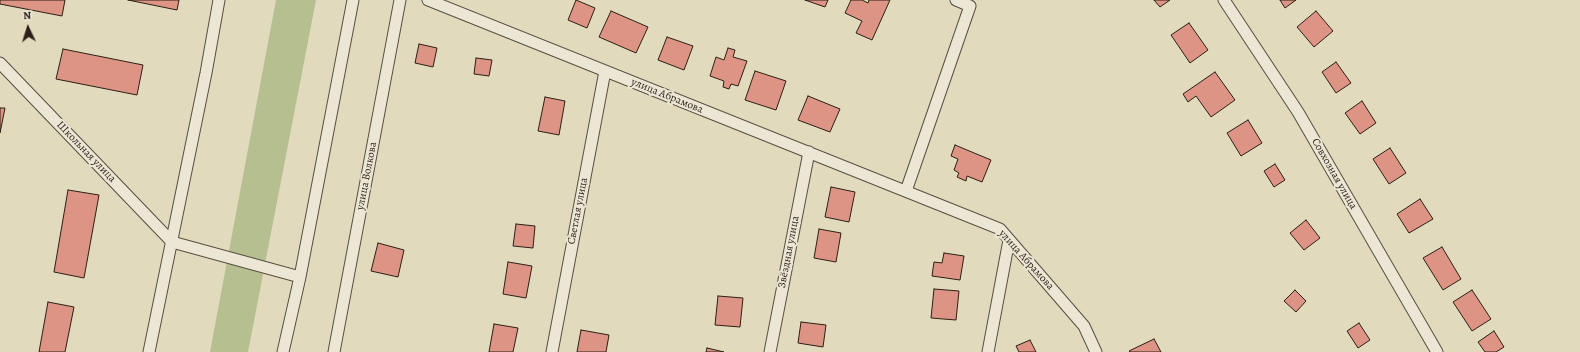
<!DOCTYPE html>
<meta charset="utf-8">
<style>
body{margin:0}
#map{position:relative;width:1580px;height:352px;overflow:hidden;background:#e2dabd;font-family:Alegreya,serif}
canvas{display:block}
.north{position:absolute;left:8px;top:8px;width:40px;height:40px;-webkit-text-stroke:3px #ece7d4;paint-order:stroke;rotate:356deg;font-size:11px;font-weight:700;line-height:16px;text-align:center;color:#2b1f17}
.north::after{content:'';display:block;margin:auto;width:14px;height:18px;background:#2b1f17;clip-path:polygon(50% 0,100% 100%,50% 72%,0 100%)}
</style>
<div id="map">
<canvas width="1580" height="352"></canvas>
<div class="north">N</div>
</div>
<script>
const c = document.querySelector('canvas').getContext('2d');
c.lineJoin = 'round';
function paint(path, color) { c.fillStyle = color; c.fill(path, 'evenodd'); }
const poly = rows => new Path2D(rows.map(r => 'M' + r).join(''));
function stroke(path, color, width, dash) { c.strokeStyle = color; c.lineWidth = width; c.lineCap = dash ? 'butt' : 'round'; c.setLineDash(dash || []); c.stroke(path); }
function drawText(font, color, halo, rows, align = 'center') {
  c.font = font + ' Alegreya,serif'; c.lineWidth = 4; c.setLineDash([]); c.textBaseline = 'middle'; c.strokeStyle = halo; c.fillStyle = color; for (const [text, x, y, turn = 0] of rows) {
    c.save(); c.translate(x, y); c.rotate((+turn || 0) * Math.PI / 180); c.textAlign = isNaN(turn) ? turn : align; if (halo) c.strokeText(text, 0, 0); c.fillText(text, 0, 0); c.restore();
  }
}
paint(poly([
 [276,0,316,0,248,352,210,352]
]), '#b5bf90');
const building = poly([
 [0,0,65,0,62,16,0,4,0,0],
 [128,0,179,0,177,10,128,0],
 [576,0,595,8,587,28,568,20,576,0],
 [805,0,828,0,825,7,805,0],
 [851,0,862,0,868,3,869,0,890,0,872,40,856,33,862,21,845,13,851,0],
 [1154,0,1170,0,1160,7,1154,0],
 [1280,0,1296,0,1285,8,1280,0],
 [611,11,648,27,636,53,599,37,611,11],
 [1316,11,1333,31,1314,47,1297,27,1316,11],
 [1189,23,1208,50,1190,63,1171,35,1189,23],
 [667,37,693,46,684,70,658,60,667,37],
 [419,44,437,48,433,67,415,63,419,44],
 [728,48,735,50,733,57,747,61,738,86,731,84,729,89,723,87,724,81,710,76,716,57,724,60,728,48],
 [63,49,143,65,137,95,56,79,63,49],
 [476,58,492,60,489,76,474,74,476,58],
 [1336,62,1351,83,1336,93,1322,72,1336,62],
 [755,71,786,81,776,110,745,100,755,71],
 [1215,72,1235,100,1211,117,1196,96,1188,102,1183,94,1215,72],
 [808,96,840,109,830,132,798,120,808,96],
 [545,97,565,101,559,135,538,131,545,97],
 [1362,101,1376,123,1360,134,1345,113,1362,101],
 [0,108,5,108,0,133,0,108],
 [1248,120,1262,143,1241,156,1227,133,1248,120],
 [955,145,991,160,982,182,967,176,966,181,957,177,959,173,954,170,958,159,951,156,955,145],
 [1390,148,1406,173,1389,184,1373,159,1390,148],
 [1275,164,1285,180,1274,187,1264,171,1275,164],
 [831,187,855,192,849,222,825,217,831,187],
 [68,190,99,195,84,278,54,272,68,190],
 [1420,199,1433,219,1409,233,1397,214,1420,199],
 [1306,220,1320,238,1304,250,1290,233,1306,220],
 [516,224,535,226,533,248,513,246,516,224],
 [819,229,841,233,836,262,814,258,819,229],
 [378,243,404,250,398,277,371,271,378,243],
 [1442,247,1461,279,1443,290,1423,258,1442,247],
 [944,253,964,256,960,280,932,276,934,262,942,263,944,253],
 [508,262,532,266,526,298,503,294,508,262],
 [934,289,959,291,956,320,931,318,934,289],
 [1295,290,1306,301,1296,312,1284,301,1295,290],
 [1472,290,1491,319,1472,331,1453,302,1472,290],
 [718,296,743,298,740,327,715,325,718,296],
 [48,302,74,307,65,352,39,352,48,302],
 [801,322,826,325,823,347,798,343,801,322],
 [1359,323,1370,340,1358,348,1347,331,1359,323],
 [494,324,518,328,513,352,489,352,494,324],
 [581,330,609,335,606,352,577,352,581,330],
 [1494,331,1504,347,1496,352,1485,352,1478,342,1494,331],
 [1154,339,1161,352,1130,352,1129,351,1154,339],
 [1030,340,1036,352,1019,352,1016,346,1030,340],
 [707,348,724,352,706,352,707,348]
]);
paint(building, '#dd9484');
stroke(building, '#2b1f17', 1);
const minor = poly([
 [428,0,1000,229,1084,326,1096,352],
 [1224,0,1298,112,1437,352],
 [0,63,172,242],
 [906,191,970,6,956,0],
 [172,242,300,277],
 [149,352,206,73,219,0],
 [283,352,300,277,353,0],
 [334,352,400,0],
 [552,352,605,71],
 [770,352,809,152],
 [988,352,1009,240]
]);
stroke(minor, '#594e40', 13);
stroke(minor, '#ece7d4', 11);
drawText('11px', '#2b1f17', '#ece7d4', [
 ["улица Абрамова",667,96,22],
 ["Школьная улица",86,152,46],
 ["Совхозная улица",1334,174,60],
 ["улица Волкова",367,176,-79],
 ["Светлая улица",578,211,-79],
 ["Звёздная улица",789,252,-79],
 ["улица Абрамова",1026,260,48]
]);
</script>
